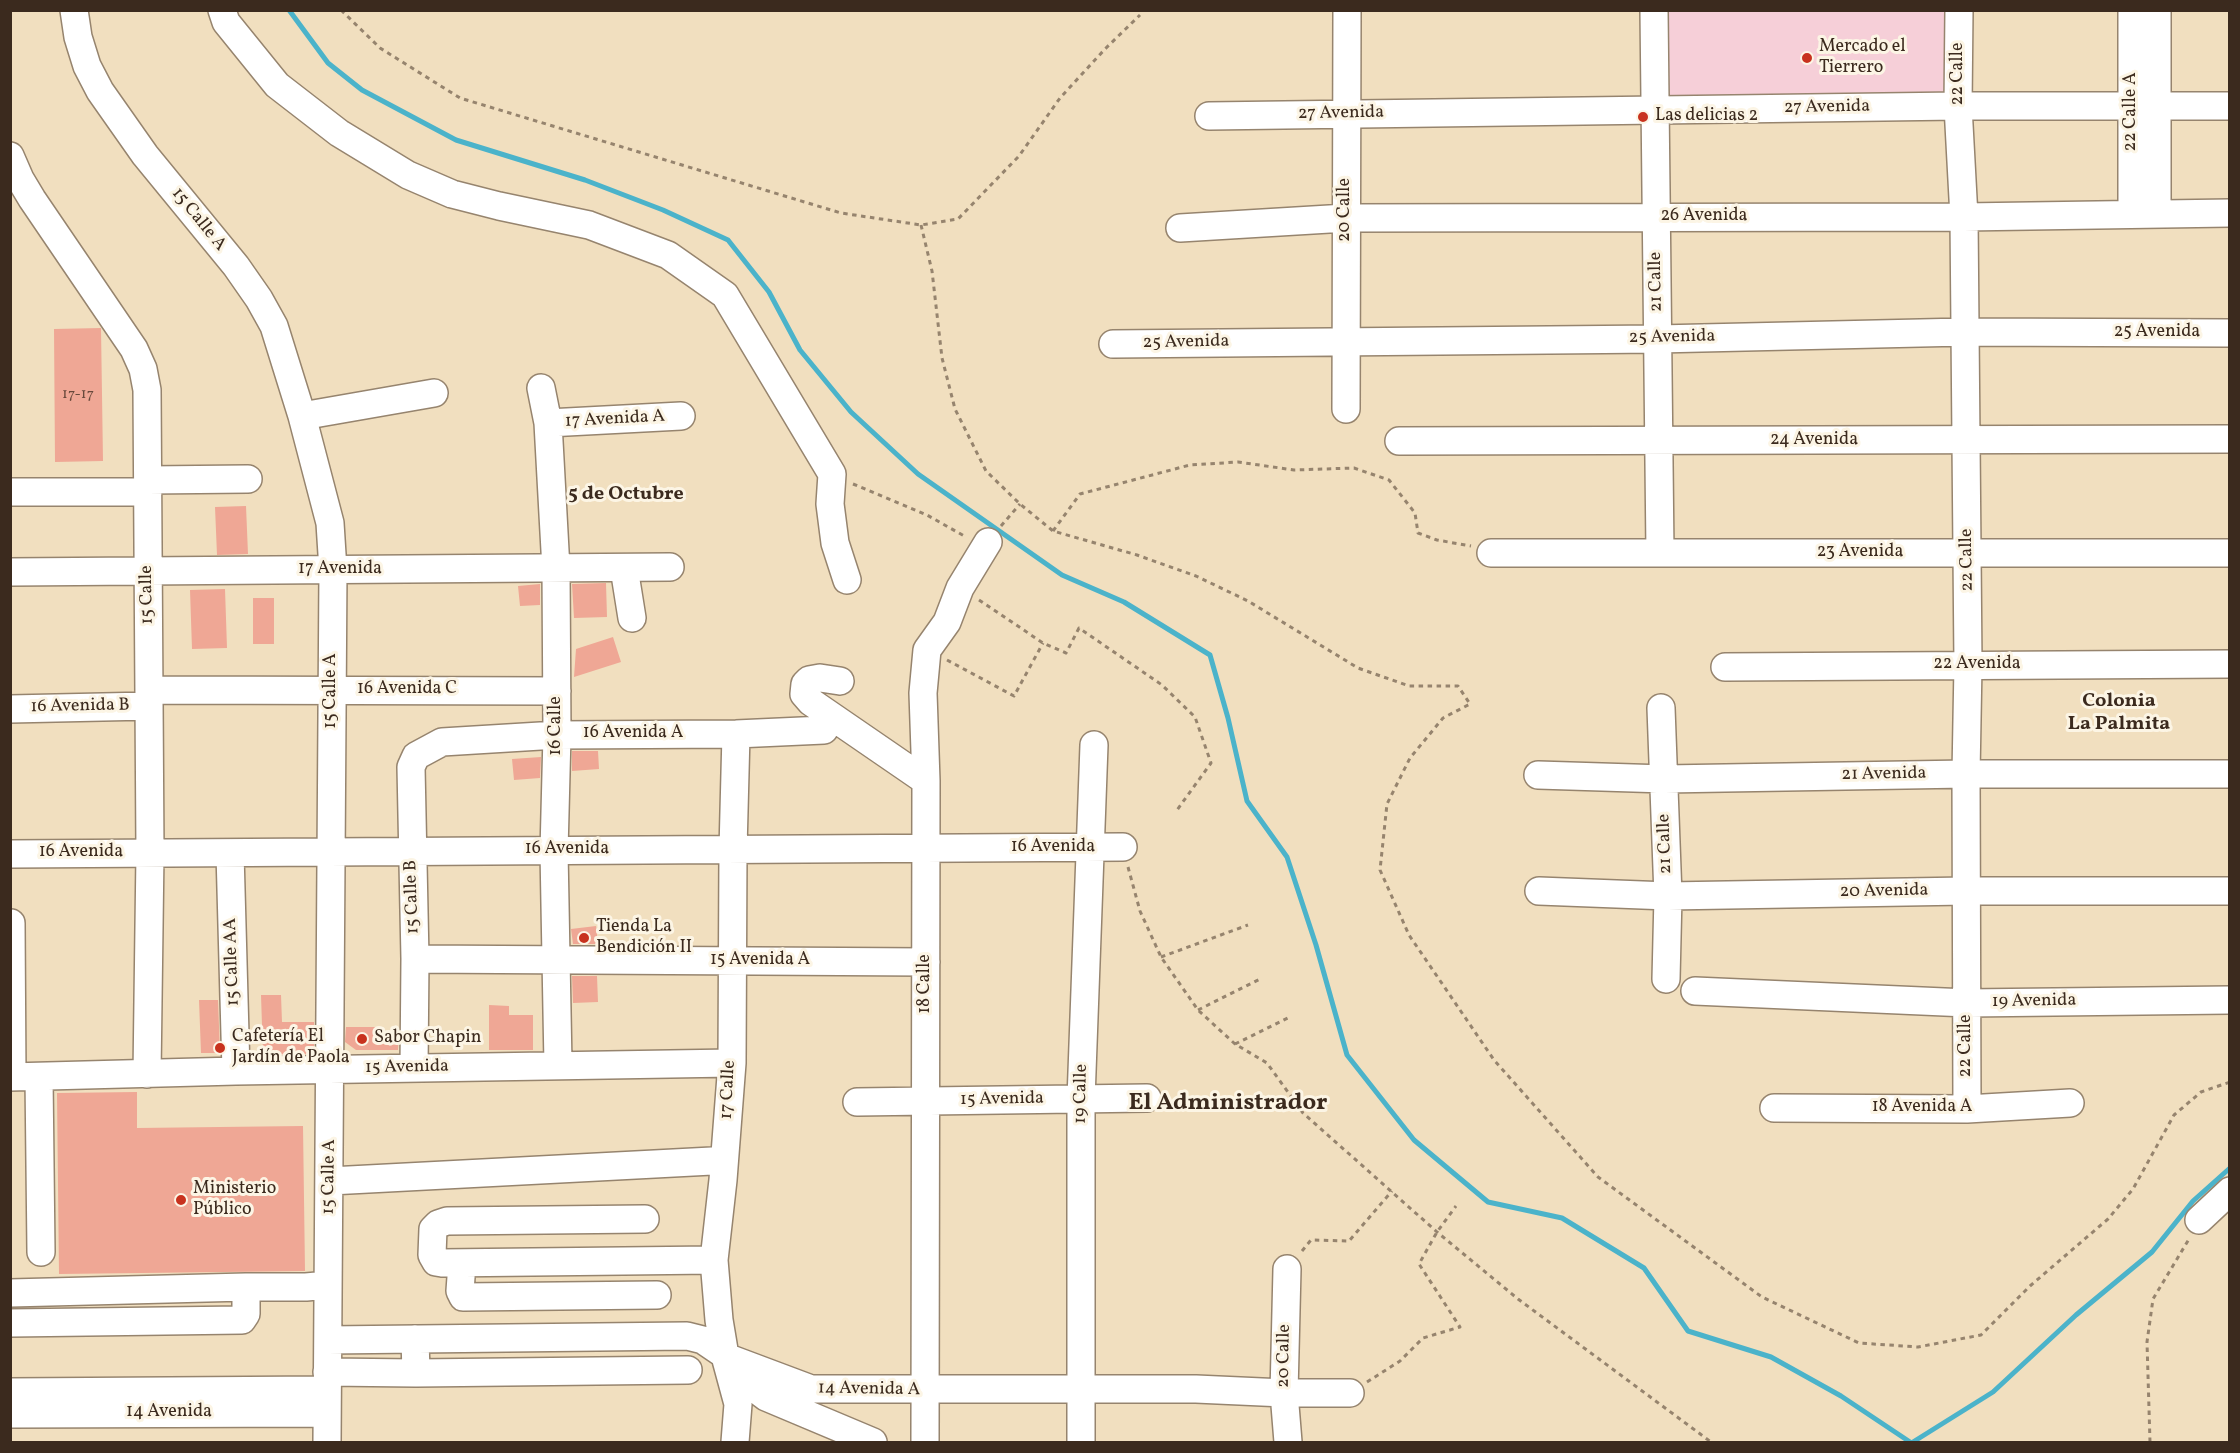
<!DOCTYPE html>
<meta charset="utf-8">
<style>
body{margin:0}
#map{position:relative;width:2240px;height:1453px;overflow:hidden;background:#f1dfbf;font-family:Vollkorn,serif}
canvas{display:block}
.frame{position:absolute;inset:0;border:12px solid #3b2a1e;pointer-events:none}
</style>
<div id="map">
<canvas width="2240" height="1453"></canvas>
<div class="frame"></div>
</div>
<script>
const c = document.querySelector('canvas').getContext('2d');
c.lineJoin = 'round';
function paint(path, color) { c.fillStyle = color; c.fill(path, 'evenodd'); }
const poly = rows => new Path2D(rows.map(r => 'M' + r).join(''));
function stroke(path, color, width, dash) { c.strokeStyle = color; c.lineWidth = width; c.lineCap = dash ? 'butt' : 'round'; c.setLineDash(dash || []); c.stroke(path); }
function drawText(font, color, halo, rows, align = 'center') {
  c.font = font + ' Vollkorn,serif'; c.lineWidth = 6; c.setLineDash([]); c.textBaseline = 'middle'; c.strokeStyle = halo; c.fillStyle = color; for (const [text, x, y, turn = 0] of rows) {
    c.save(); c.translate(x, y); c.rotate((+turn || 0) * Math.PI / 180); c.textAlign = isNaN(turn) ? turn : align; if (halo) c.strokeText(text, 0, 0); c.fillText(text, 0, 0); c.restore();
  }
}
paint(poly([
 [1654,11,1959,11,1958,106,1655,110]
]), '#f6cfd8');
stroke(poly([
 [289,10,328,63,362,90,456,140,585,180,663,210,728,240,769,292,800,350,851,412,918,474,1062,575,1124,602,1210,655,1228,718,1247,801,1287,857,1316,945,1347,1055,1414,1140,1488,1202,1562,1218,1644,1268,1688,1331,1771,1357,1841,1396,1910,1442],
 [1913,1442,1993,1392,2076,1315,2152,1252,2193,1201,2230,1168]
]), '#4bb3ca', 5);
paint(poly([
 [101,328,103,461,55,462,54,329],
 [246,506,248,554,217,555,215,507],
 [606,583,607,617,574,618,572,584],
 [540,584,540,605,520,606,518,586],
 [225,589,227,648,192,649,190,590],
 [253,598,274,598,274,644,253,644],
 [613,637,621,662,574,677,576,649],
 [572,751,598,751,599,769,572,771],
 [541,757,540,778,514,780,512,759],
 [596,926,598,944,573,944,571,929],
 [572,976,597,976,598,1002,573,1003],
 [261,995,281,995,282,1022,314,1022,314,1054,263,1055],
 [199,1000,218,1000,220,1053,201,1053],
 [489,1005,509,1006,509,1015,533,1015,533,1050,489,1050],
 [346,1027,375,1027,375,1032,399,1033,398,1050,356,1050,345,1042],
 [137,1092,137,1128,303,1126,305,1271,59,1274,57,1093]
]), '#efa795');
const minor = poly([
 [74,10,78,37,87,66,100,91,145,155,236,266,259,299,274,326,302,416,330,523,333,570,327,1442],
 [222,10,226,22,277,85,339,133,408,175,452,194,499,206,589,225,668,255,725,295,832,474,830,504,835,543,847,580],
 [1654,10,1660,553],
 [1959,10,1958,106,1964,217,1968,665,1966,774,1967,1109],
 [2157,10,2157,214],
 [1209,116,1958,106,2230,106],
 [10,156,20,179,32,199,134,349,143,369,147,390,150,853,147,1074],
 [2132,214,2132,10],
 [1180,228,1346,218,1964,217,2230,213],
 [1113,344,1658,339,1964,332,2230,333],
 [541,388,548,423,556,569,557,735,554,851,558,1065],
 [1346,409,1347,10],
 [302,416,434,393],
 [548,423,681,416],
 [1399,441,2230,439],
 [148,480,248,479],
 [10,492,148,492],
 [1491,553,2230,553],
 [624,568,632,618],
 [10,572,670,567],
 [1725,667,2230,664],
 [840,681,820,678,809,680,805,684,804,694,811,702,926,781],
 [149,690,557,691],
 [1661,708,1668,896,1666,979],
 [10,709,149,706],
 [1538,775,1665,779,1966,774,2230,774],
 [230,853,236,1071],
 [10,854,1123,847],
 [1539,891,1668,896,1966,891,2230,891],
 [11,923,12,1077],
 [415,959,926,962],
 [1695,991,1967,1003,2230,1000],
 [414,1068,415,959,411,767,416,756,442,742,557,735,736,734,824,730],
 [10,1077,236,1071,732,1063],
 [39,1077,41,1252],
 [857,1102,1147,1098],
 [1774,1108,1967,1109,2070,1103],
 [330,1181,712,1161],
 [645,1219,447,1221,438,1224,433,1229,432,1255,436,1262,442,1263,714,1260],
 [2199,1220,2230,1191],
 [462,1263,460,1291,463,1297,657,1295],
 [1287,1269,1284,1393,1288,1442],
 [10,1293,246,1287,306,1287,328,1285],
 [10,1323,242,1320,246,1314,246,1287],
 [415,1339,416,1373,688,1370],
 [328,1340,687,1336,703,1340,731,1359,811,1389,1196,1389,1284,1393,1350,1393],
 [731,1360,746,1382,766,1397,873,1442],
 [327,1372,416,1373],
 [10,1392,327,1390],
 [10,1414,327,1413],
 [735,1442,738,1404,725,1356,719,1320,714,1260,723,1180,732,1063,733,850,736,734],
 [925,1442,926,781,923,693,927,650,947,622,960,588,988,542],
 [1081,1442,1081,1099,1094,745]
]);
stroke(minor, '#96846e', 30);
stroke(poly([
 [341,10,380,48,460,98,841,213,921,225,958,219,1019,156,1060,98,1105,49,1140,15],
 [921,225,932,271,942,358,955,409,986,471,1020,504,1053,531,1137,555,1196,576,1248,601,1358,668,1409,686,1458,686,1470,704,1443,718,1410,758,1387,804,1380,870,1409,935,1494,1060,1598,1177,1762,1297,1859,1343,1918,1347,1981,1335,2030,1286,2108,1219,2133,1189,2174,1115,2201,1092,2230,1082],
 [853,484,927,515,966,537],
 [1001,526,1020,504],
 [1053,531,1080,494,1190,465,1238,462,1294,470,1354,468,1389,480,1415,513,1418,533,1437,540,1471,546],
 [979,600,1043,643,1066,653,1079,628,1162,685,1195,717,1211,763,1177,810],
 [947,660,1014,696,1043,643],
 [1128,867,1140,911,1161,957,1198,1010,1235,1044,1267,1063,1303,1113,1437,1232,1518,1299,1711,1442],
 [1161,957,1248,925],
 [1198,1010,1262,978],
 [1235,1044,1290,1017],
 [1302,1251,1311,1240,1349,1241,1392,1191],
 [1367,1382,1400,1361,1423,1338,1460,1327,1419,1264,1437,1232,1456,1206],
 [2150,1442,2147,1342,2153,1299,2189,1239]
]), '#96846e', 3, [4.5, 4.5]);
stroke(minor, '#fff', 27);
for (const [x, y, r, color] of [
 [1807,58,6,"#c8321e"],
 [1643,117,6,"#c8321e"],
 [584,938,6,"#c8321e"],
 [362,1039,6,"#c8321e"],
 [220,1048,6,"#c8321e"],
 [181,1200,6,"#c8321e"]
]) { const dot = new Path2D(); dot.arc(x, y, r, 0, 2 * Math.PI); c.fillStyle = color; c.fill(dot); stroke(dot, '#fcf5e5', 2); }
drawText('15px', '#68493c', null, [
 ["17-17",78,395]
]);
drawText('18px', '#3b2a1e', '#fcf5e5', [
 ["Mercado el",1819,48],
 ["Tierrero",1819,69],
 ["Las delicias 2",1655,117],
 ["Tienda La",596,928],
 ["Bendición II",596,949],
 ["Cafetería El",232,1038],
 ["Jardín de Paola",232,1059],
 ["Sabor Chapin",374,1039],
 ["Ministerio",193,1190],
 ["Público",193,1211]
], 'left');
drawText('18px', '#3b2a1e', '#fcf5e5', [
 ["22 Calle",1959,74,-90],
 ["27 Avenida",1827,108,-1],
 ["22 Calle A",2132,112,-90],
 ["27 Avenida",1341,114,-1],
 ["20 Calle",1346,210,-90],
 ["26 Avenida",1704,217],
 ["15 Calle A",198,220,51],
 ["21 Calle",1657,282,-91],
 ["25 Avenida",2157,333],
 ["25 Avenida",1672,338,-1],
 ["25 Avenida",1186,343,-1],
 ["17 Avenida A",615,420,-3],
 ["24 Avenida",1814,441],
 ["23 Avenida",1860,553],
 ["22 Calle",1968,560,-91],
 ["17 Avenida",340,570],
 ["15 Calle",148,595,-91],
 ["22 Avenida",1977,665],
 ["16 Avenida C",407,690],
 ["15 Calle A",332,691,-90],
 ["16 Avenida B",80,707,-1],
 ["16 Calle",557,726,-90],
 ["16 Avenida A",633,734],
 ["21 Avenida",1884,775,-1],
 ["21 Calle",1666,844,-92],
 ["16 Avenida",1053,848],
 ["16 Avenida",567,850],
 ["16 Avenida",81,853],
 ["20 Avenida",1884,892,-1],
 ["15 Calle B",413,897,-92],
 ["15 Avenida A",760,961],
 ["15 Calle AA",233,962,-92],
 ["18 Calle",926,984,-90],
 ["19 Avenida",2034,1002,-1],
 ["22 Calle",1967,1046,-90],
 ["15 Avenida",407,1068,-1],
 ["17 Calle",729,1090,-87],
 ["19 Calle",1082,1094,-89],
 ["15 Avenida",1002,1100,-1],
 ["18 Avenida A",1922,1108],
 ["15 Calle A",330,1177,-89],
 ["20 Calle",1285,1356,-89],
 ["14 Avenida A",869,1390,1],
 ["14 Avenida",169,1413]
]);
drawText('bold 20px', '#3b2a1e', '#fcf5e5', [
 ["5 de Octubre",626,495],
 ["Colonia",2119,702],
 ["La Palmita",2119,725]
]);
drawText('bold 24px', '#3b2a1e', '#fcf5e5', [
 ["El Administrador",1228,1105]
]);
</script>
